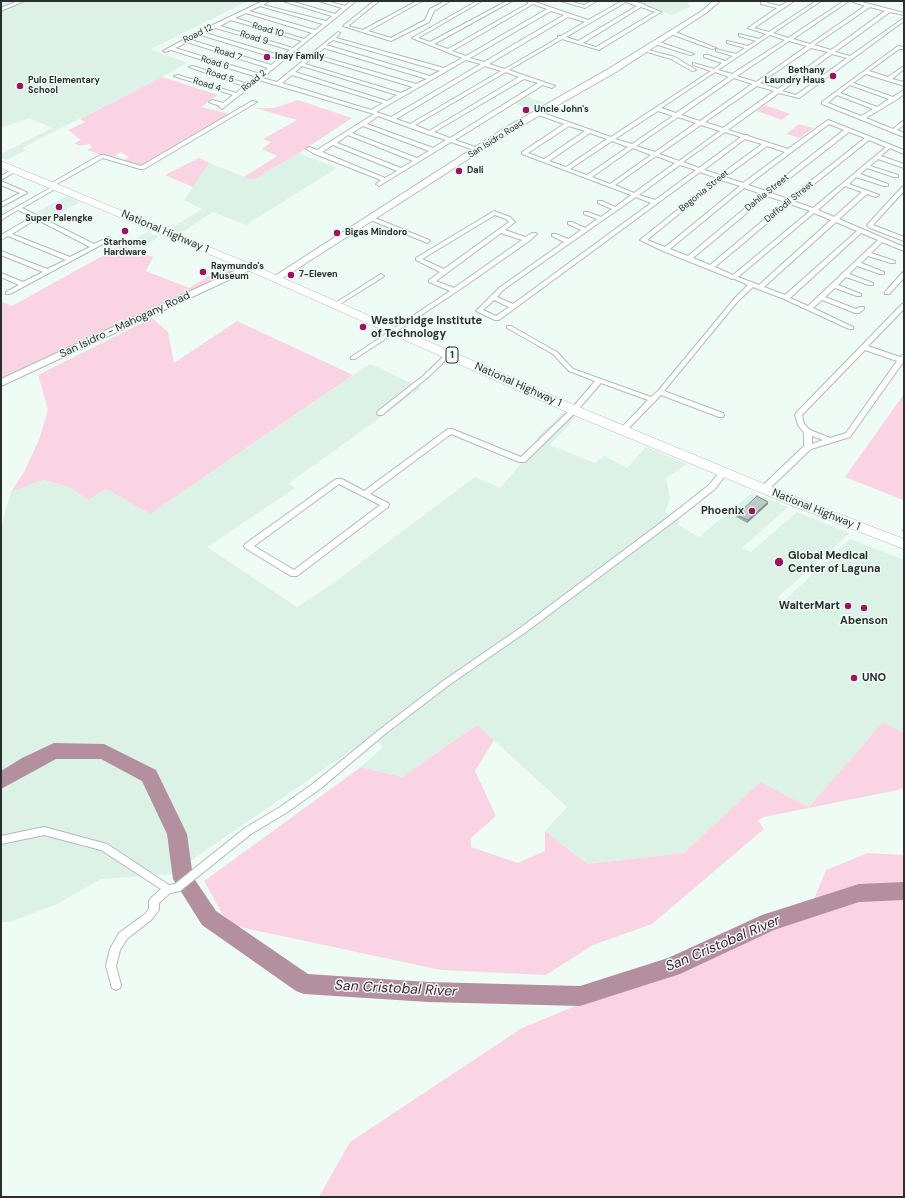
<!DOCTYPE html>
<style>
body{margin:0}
#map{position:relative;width:905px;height:1198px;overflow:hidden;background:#eefcf5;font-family:"DM Sans",sans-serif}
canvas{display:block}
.frame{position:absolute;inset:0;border:2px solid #2a2f2d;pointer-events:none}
</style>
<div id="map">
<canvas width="905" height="1198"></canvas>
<div class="frame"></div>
</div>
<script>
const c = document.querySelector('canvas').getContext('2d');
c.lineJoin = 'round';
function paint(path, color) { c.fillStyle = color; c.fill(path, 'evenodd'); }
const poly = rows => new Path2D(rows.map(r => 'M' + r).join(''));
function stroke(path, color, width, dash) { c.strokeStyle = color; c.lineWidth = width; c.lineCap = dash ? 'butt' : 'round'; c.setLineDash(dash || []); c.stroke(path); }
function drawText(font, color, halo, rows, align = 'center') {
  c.font = font + ' "DM Sans",sans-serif'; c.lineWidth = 3; c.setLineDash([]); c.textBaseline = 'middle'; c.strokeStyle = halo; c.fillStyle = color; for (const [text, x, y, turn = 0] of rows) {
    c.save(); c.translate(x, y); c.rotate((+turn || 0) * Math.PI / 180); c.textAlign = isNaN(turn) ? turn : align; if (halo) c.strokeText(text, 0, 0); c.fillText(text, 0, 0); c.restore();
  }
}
paint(poly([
 [1,1,248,1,151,49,187,63,162,77,22,148,26,150,7,160,1,158,1,154,52,128,29,118,1,128],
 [635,1,691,1,687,4,691,6,672,15],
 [523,95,548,104,536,111,511,102],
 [299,153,337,168,246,225,213,212,178,235,168,230,202,209,184,200,209,163,253,180],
 [67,196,80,202,51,218,37,212],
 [147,232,159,237,137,250,126,245],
 [370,364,421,388,288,484,295,488,207,547,297,607,328,587,475,477,500,488,542,440,536,438,564,412,576,417,550,445,595,463,604,456,627,468,646,447,687,464,666,478,670,498,665,512,680,521,678,525,699,537,752,493,788,507,742,548,751,552,797,512,850,533,778,597,784,601,850,539,904,560,904,733,883,722,809,807,760,782,684,853,587,864,545,831,567,807,477,725,402,777,361,767,383,747,371,737,196,857,175,874,101,879,57,904,10,922,1,922,1,527,11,492,43,480,69,487,88,500,106,489,150,514]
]), '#dcf2e7');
paint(poly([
 [162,77,218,95,201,107,234,115,142,170,119,163,129,157,121,152,111,158,87,150,92,147,89,144,80,146,74,143,81,140,68,130,85,122,80,119],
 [298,100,352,118,299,153,253,180,244,177,277,156,262,149,271,142,263,139,297,120,255,108,274,108],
 [765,105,790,114,782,120,757,111],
 [799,124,813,128,800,138,786,134],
 [199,158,209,163,193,187,165,175],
 [122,245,153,257,146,271,189,288,224,267,234,272,1,381,1,301,12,306],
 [152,318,168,332,174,363,237,321,353,375,150,514,106,489,88,500,69,487,43,480,11,492,24,472,39,440,48,409,38,375],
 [904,394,904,499,903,500,845,477],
 [883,722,904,733,904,787,898,790,764,817,758,820,764,829,652,924,593,945,546,975,441,970,235,926,223,915,204,881,361,767,402,777,477,725,494,740,475,771,496,816,471,838,471,847,518,863,545,851,545,831,587,864,684,853,760,782,809,807],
 [868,853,904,855,904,1197,319,1197,350,1142,522,1028,810,909,826,870]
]), '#fad4e3');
paint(poly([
 [54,743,104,744,156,770,187,834,193,877,216,911,308,974,428,982,580,986,668,958,762,915,859,884,904,882,904,900,859,902,774,930,680,974,580,1006,428,1002,304,994,296,991,202,925,173,879,167,834,142,781,101,759,56,759,1,789,1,771,22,758,54,743]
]), '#b48f9e');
const street = poly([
 [18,1,24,1,1,11,1,8,18,1],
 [263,1,269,1,263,5,326,21,332,16,283,1,290,1,335,14,342,8,319,1,326,1,345,6,351,1,356,1,262,78,277,82,338,32,340,33,336,38,444,68,462,58,412,38,477,1,482,1,418,38,430,42,507,1,512,1,434,44,448,49,529,3,526,1,532,1,588,20,622,1,631,1,644,4,644,5,661,12,599,50,562,39,509,70,555,86,552,88,543,85,455,140,481,149,481,151,477,151,451,142,379,186,376,184,381,180,315,154,306,149,309,147,317,150,374,114,259,80,222,109,219,107,220,106,209,102,212,100,223,103,233,95,174,76,178,75,236,93,244,86,189,67,193,66,247,84,257,77,171,50,165,52,163,51,198,32,263,1],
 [626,2,637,6,578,41,566,37,626,2],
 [533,4,547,9,466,56,452,51,533,4],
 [260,6,323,24,315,30,249,11,260,6],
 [641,7,655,12,596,47,583,43,641,7],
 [551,11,564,15,484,62,470,58,551,11],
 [246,13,312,33,304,39,235,18,246,13],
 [568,17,585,22,561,36,558,36,558,38,505,69,489,64,568,17],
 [231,20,302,41,293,48,220,26,231,20],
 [216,28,290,50,282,56,205,33,216,28],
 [201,35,279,59,271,65,191,40,201,35],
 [333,40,440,71,430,76,326,45,333,40],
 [187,42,268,68,260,74,175,48,187,42],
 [324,48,427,79,416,84,316,55,324,48],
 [313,57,413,87,401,93,305,64,313,57],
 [466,60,481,64,391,117,376,112,466,60],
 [302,66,397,95,387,101,295,72,302,66],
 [485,66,501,71,410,124,396,119,485,66],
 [506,72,519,77,429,131,415,125,506,72],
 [292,75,383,103,371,110,282,83,292,75],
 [524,79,538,83,450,138,434,132,524,79],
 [378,116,427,134,446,140,433,148,367,124,378,116],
 [363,126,429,151,417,158,352,133,363,126],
 [348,135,413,161,401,168,337,143,348,135],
 [333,145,397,171,385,178,322,152,333,145],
 [374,1,379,1,348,26,363,30,417,1,422,1,368,31,391,38,425,20,430,9,445,1,450,1,434,11,429,22,391,41,343,26,374,1],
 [561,1,568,1,584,5,592,1,597,1,585,8,561,1],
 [763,1,768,1,767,3,780,6,789,1,794,1,754,28,769,32,816,1,821,1,773,33,788,38,844,1,849,1,793,39,810,44,865,6,851,1,858,1,904,13,904,15,890,12,835,52,850,56,904,18,904,21,799,98,779,93,728,130,744,135,748,135,748,136,788,149,828,120,904,150,904,154,890,148,881,156,904,164,904,168,878,159,870,166,898,175,898,177,894,177,867,168,860,174,888,184,888,186,884,186,856,177,849,184,879,195,876,197,867,194,839,219,904,247,904,251,882,242,871,253,895,261,895,263,891,263,868,256,861,263,884,272,884,274,880,274,857,266,849,274,873,283,873,285,869,285,846,277,838,285,861,294,861,296,857,296,835,288,825,297,856,309,860,307,864,307,864,309,859,313,855,313,822,300,813,308,853,327,853,329,849,329,784,299,753,287,738,301,664,391,723,413,724,415,723,417,719,417,661,395,625,432,621,432,619,430,621,428,648,400,601,383,576,412,525,462,519,462,451,434,370,494,388,503,389,505,388,507,297,576,291,576,245,548,244,546,245,544,336,479,342,479,364,491,448,429,452,429,521,457,572,408,595,381,569,371,553,354,507,328,507,326,511,326,557,352,573,369,651,397,658,391,734,299,748,285,735,279,731,279,730,278,663,251,640,240,717,178,700,172,499,320,495,320,476,311,499,288,564,242,552,236,552,234,556,234,568,239,581,230,568,224,568,222,572,222,585,228,597,219,584,214,584,212,588,212,601,217,612,209,598,203,598,201,602,201,615,207,631,195,522,154,522,152,564,124,536,114,536,112,540,112,611,137,711,71,693,65,693,63,714,69,722,63,704,57,704,55,708,55,725,61,733,56,716,51,716,49,736,54,745,48,727,43,727,41,748,46,756,41,739,36,739,34,759,39,766,34,748,28,777,8,761,4,761,3,763,1],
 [870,7,885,11,831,50,814,45,870,7],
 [770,35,785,40,732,74,718,70,770,35],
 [789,41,807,46,756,82,737,76,789,41],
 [811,48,828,52,778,89,760,83,811,48],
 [832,54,847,58,796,95,782,91,832,54],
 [715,72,729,77,676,113,661,108,715,72],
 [734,78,752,84,700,121,681,115,734,78],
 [757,86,774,91,723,128,705,122,757,86],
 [658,111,673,116,632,144,615,139,658,111],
 [678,117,696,123,655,152,636,146,678,117],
 [829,124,844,130,766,191,748,185,829,124],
 [701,125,720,131,679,161,659,154,701,125],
 [569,126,585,131,544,159,528,153,569,126],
 [725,132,741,137,699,168,683,162,725,132],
 [849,132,865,138,788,199,771,193,849,132],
 [590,133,607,139,566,167,549,161,590,133],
 [745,139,762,144,720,175,704,170,745,139],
 [869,140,886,147,813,208,793,201,869,140],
 [612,141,628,147,587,175,570,169,612,141],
 [767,146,785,152,743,183,725,177,767,146],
 [633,148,651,155,610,184,592,177,633,148],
 [656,156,675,163,634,193,615,185,656,156],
 [680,165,696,170,655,200,639,195,680,165],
 [721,180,740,186,665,247,647,240,721,180],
 [845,186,862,192,834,217,818,210,845,186],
 [744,188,762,194,688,256,670,249,744,188],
 [767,196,785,202,710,265,693,258,767,196],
 [636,197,651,203,513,304,497,297,503,290,636,197],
 [790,204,810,211,733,275,715,267,790,204],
 [814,213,831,220,759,285,738,277,814,213],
 [836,222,857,231,785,295,764,287,836,222],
 [861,233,878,240,808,306,790,298,861,233],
 [494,300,509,307,496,316,483,310,494,300],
 [339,484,380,505,294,570,254,546,339,484],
 [671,32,675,32,716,48,712,49,671,34,671,32],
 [655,42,659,42,694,54,690,55,655,44,655,42],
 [898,46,904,47,904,49,899,49,869,71,888,77,904,66,904,69,892,79,904,82,904,86,866,74,853,83,893,97,904,90,904,94,896,100,866,118,893,129,904,120,904,125,897,130,904,133,904,137,822,104,822,102,898,46],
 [850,85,889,99,877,107,840,93,850,85],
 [837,95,873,109,861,116,828,103,837,95],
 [644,49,675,57,696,70,692,71,671,59,644,51,644,49],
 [252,101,257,102,144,169,140,169,103,158,55,185,58,187,57,188,22,208,94,244,107,238,109,237,112,239,10,294,6,294,6,292,19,285,1,277,1,273,23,282,43,272,1,255,1,251,47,269,66,260,8,236,1,240,1,235,32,217,18,210,1,220,1,216,52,187,49,185,50,184,100,155,104,155,141,166,252,101],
 [36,219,90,247,70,257,12,234,36,219],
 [13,169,18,170,1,180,1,176,13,169],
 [1,181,26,192,27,193,1,207,1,203,20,193,1,185,1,181],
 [904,186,904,191,873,225,904,237,904,241,870,228,867,225,902,187,904,186],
 [494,211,510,217,515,222,505,230,525,237,532,233,536,233,537,234,529,241,462,288,355,359,351,359,351,357,450,291,429,282,429,280,440,272,416,260,416,258,494,211],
 [495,215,506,219,509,222,444,269,422,259,495,215],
 [501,233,522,240,454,288,436,281,501,233],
 [370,216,429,240,430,241,427,243,425,242,368,219,367,218,370,216],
 [904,272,904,278,889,294,885,294,885,292,902,273,904,272],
 [381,274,384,276,383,277,337,306,335,307,332,305,381,274],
 [904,303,904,309,868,346,900,357,904,354,904,361,850,437,811,449,767,491,761,491,760,489,761,487,804,446,804,433,798,425,795,415,796,413,902,304,904,303],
 [865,350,897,361,846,433,830,438,810,430,804,424,802,415,865,350],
 [812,436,823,440,812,444,812,436],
 [449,352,451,353,451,355,427,378,382,415,378,415,377,413,378,411,423,376,447,353,449,352],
 [721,470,724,470,728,472,715,489,677,519,526,632,449,685,385,734,320,789,286,813,251,834,180,891,170,893,159,903,159,910,151,920,127,939,120,950,116,966,121,985,120,988,116,990,112,988,106,966,110,949,119,933,145,914,149,909,149,901,151,898,161,889,101,850,44,835,1,844,1,836,44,827,107,844,169,885,175,884,245,828,280,807,314,783,379,730,443,681,520,628,671,515,709,485,721,470]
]);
const secondary = poly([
 [713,1,720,1,706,13,616,72,509,133,278,281,275,282,270,279,503,129,610,68,702,11,713,1],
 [249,264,254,267,252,269,1,386,1,379,249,264]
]);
const highway = poly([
 [1,161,253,265,579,407,803,500,904,539,904,549,793,506,569,413,245,269,1,168,1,161]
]);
stroke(street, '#b0bdb7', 2);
stroke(secondary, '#b0bdb7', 2);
stroke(highway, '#b0bdb7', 1);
paint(street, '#fff');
paint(secondary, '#fff');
paint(highway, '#fff');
paint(poly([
 [768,502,768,504,747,523,736,517,737,515],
 [904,526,904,532,902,531]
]), '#a3afa9');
paint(poly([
 [768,502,768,504,747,523,748,520]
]), '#858e89');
const building = poly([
 [757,496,768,502,748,520,737,515,757,496]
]);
paint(building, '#becbc4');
stroke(building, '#858e89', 1);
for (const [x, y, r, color] of [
 [267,57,4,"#9c1363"],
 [833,76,4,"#9c1363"],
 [20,86,4,"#9c1363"],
 [526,110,4,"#9c1363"],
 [459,171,4,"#9c1363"],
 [59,207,4,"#9c1363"],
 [125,231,4,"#9c1363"],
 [337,233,4,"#9c1363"],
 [203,272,4,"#9c1363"],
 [291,275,4,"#9c1363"],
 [363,327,4,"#9c1363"],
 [752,511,4,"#9c1363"],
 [779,562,5,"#9c1363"],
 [848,606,4,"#9c1363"],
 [864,608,4,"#9c1363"],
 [854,678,4,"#9c1363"]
]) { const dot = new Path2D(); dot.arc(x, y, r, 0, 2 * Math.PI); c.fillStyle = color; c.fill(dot); stroke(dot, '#eefcf5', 1.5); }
drawText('9px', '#2a2f2d', '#eefcf5', [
 ["Road 10",268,30,16],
 ["Road 12",198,34,-26],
 ["Road 9",254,38,17],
 ["Road 7",228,54,17],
 ["Road 6",215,63,17],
 ["Road 5",220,76,18],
 ["Road 2",254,81,-39],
 ["Road 4",207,85,17],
 ["San Isidro Road",496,139,-32],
 ["Begonia Street",704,191,-39],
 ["Dahlia Street",767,193,-39],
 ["Daffodil Street",789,202,-39]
]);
drawText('bold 9px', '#2a2f2d', '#eefcf5', [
 ["Inay Family",275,57],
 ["Bethany",825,71,"right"],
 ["Laundry Haus",825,81,"right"],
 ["Pulo Elementary",28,81],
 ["School",28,91],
 ["Uncle John's",534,110],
 ["Dali",467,171],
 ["Super Palengke",59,219,"center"],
 ["Bigas Mindoro",345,233],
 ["Starhome",125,243,"center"],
 ["Hardware",125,253,"center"],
 ["Raymundo's",211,267],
 ["Museum",211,277],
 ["7-Eleven",299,275]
], 'left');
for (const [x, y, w] of [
 [452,355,12]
]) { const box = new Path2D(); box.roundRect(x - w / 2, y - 8, w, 16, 3); c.fillStyle = '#eefcf5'; c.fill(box); stroke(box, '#2a2f2d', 1); }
drawText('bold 10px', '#2a2f2d', null, [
 ["1",452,355]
]);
drawText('11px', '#2a2f2d', '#eefcf5', [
 ["National Highway 1",165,232,23],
 ["San Isidro - Mahogany Road",125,325,-25],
 ["National Highway 1",518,385,24],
 ["National Highway 1",816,510,22]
]);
drawText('bold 11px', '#2a2f2d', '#eefcf5', [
 ["Westbridge Institute",371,321],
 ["of Technology",371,334],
 ["Phoenix",744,511,"right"],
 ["Global Medical",788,556],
 ["Center of Laguna",788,569],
 ["WalterMart",840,606,"right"],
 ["Abenson",864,621,"center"],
 ["UNO",862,678]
], 'left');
drawText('italic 14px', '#45162e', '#eefcf5', [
 ["San Cristobal River",723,944,-23],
 ["San Cristobal River",396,989,3]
]);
</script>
